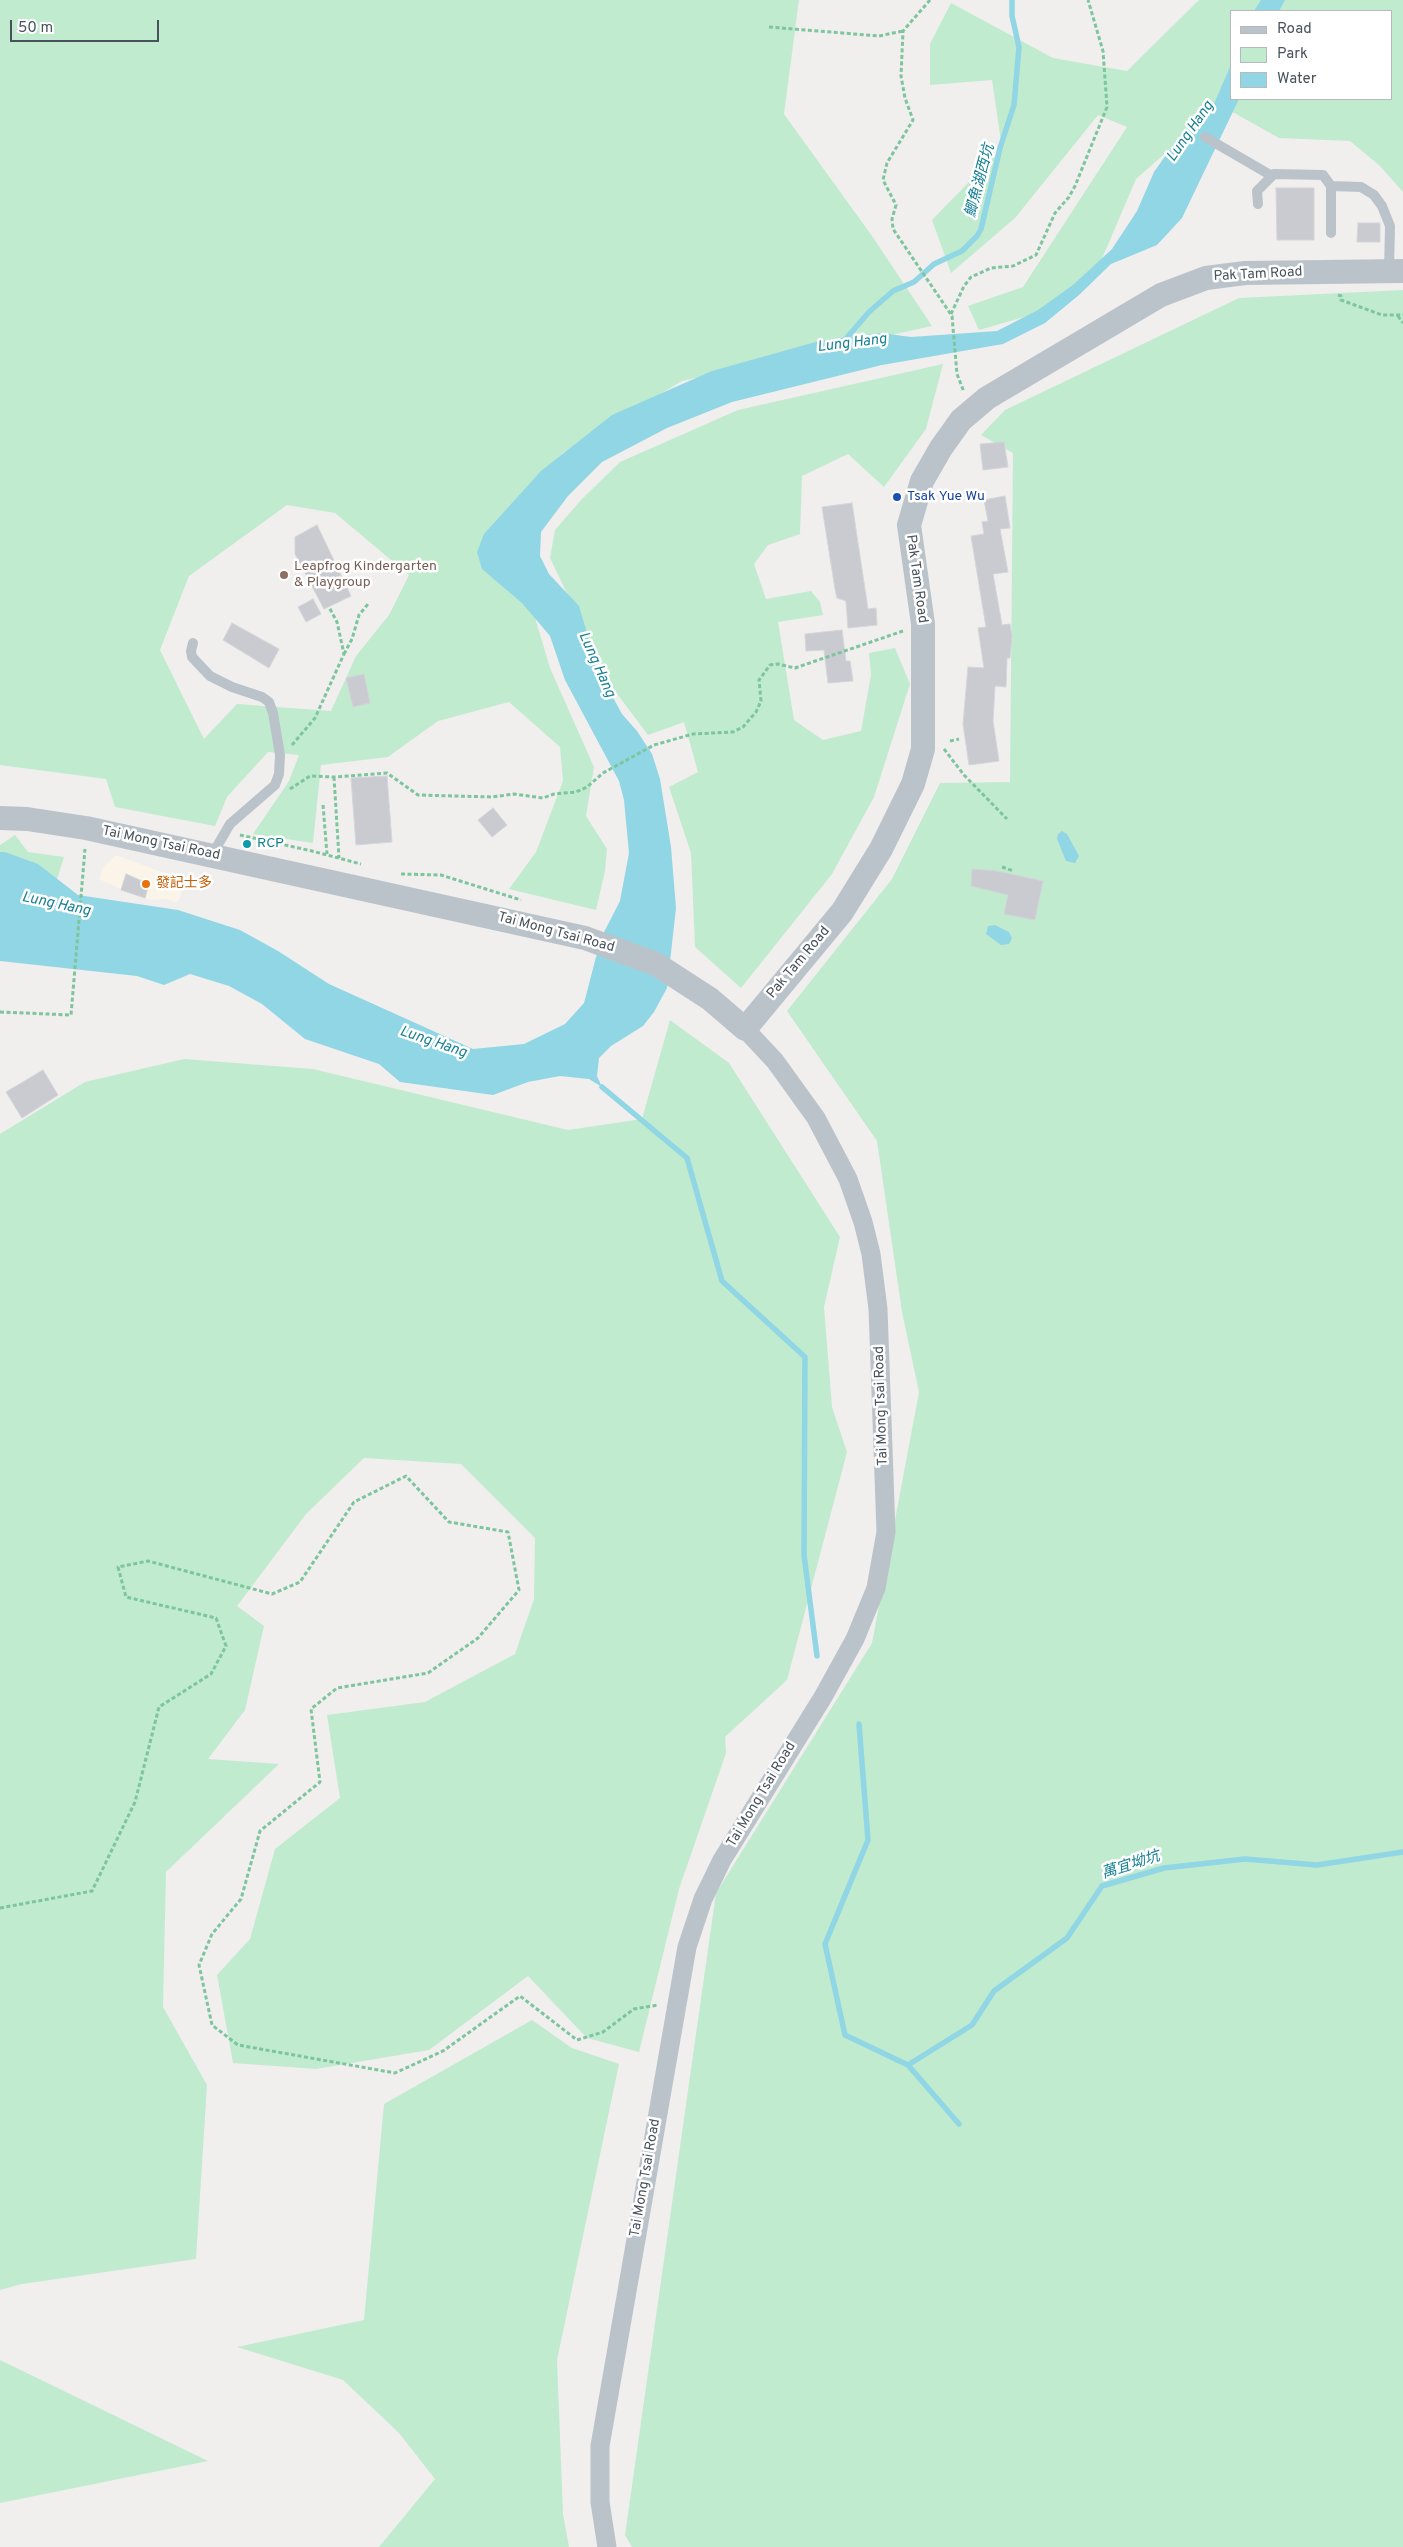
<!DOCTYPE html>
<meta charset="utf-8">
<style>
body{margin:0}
#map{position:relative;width:1403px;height:2547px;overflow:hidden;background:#f1eeee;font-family:Overpass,sans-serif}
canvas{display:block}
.legend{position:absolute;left:1230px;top:10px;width:162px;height:90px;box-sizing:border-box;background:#fff;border:1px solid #b6babd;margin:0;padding:6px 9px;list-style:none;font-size:15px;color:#48525a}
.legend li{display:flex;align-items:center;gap:10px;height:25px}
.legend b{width:25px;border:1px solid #b6babd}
.scale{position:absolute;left:10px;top:20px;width:149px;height:22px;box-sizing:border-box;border:2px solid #48525a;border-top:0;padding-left:6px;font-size:15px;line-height:18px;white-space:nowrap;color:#48525a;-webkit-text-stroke:4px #fff;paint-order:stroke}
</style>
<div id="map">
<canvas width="1403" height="2547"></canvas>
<ul class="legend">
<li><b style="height:6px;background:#bbc3ca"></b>Road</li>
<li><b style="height:14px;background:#c0ebcf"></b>Park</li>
<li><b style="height:14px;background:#91d6e4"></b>Water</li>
</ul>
<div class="scale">50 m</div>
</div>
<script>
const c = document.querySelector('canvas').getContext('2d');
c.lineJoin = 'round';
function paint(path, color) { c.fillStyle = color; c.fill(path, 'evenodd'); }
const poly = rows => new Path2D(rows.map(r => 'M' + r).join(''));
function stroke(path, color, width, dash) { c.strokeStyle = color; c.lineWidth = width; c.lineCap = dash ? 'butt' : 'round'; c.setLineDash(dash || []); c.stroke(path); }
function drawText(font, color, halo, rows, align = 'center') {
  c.font = font + ' Overpass,"Noto Sans TC",sans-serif'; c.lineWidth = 5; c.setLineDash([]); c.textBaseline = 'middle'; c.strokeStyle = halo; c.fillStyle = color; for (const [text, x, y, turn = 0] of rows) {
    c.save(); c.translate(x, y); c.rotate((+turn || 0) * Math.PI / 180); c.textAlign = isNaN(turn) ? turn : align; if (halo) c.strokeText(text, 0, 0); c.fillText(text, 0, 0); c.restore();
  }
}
paint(poly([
 [116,855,186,881,177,903,168,899,153,900,135,896,99,879,103,867]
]), '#faf4e9');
paint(poly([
 [0,0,799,0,784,114,872,236,932,326,682,381,563,453,482,546,533,611,550,668,594,767,586,816,607,849,605,871,596,910,509,889,536,852,563,781,560,747,509,702,438,721,388,757,321,765,313,843,253,834,289,781,299,755,268,752,227,797,215,826,115,807,106,779,0,765],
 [287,505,335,513,409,575,389,615,356,656,331,711,237,704,204,739,160,650,189,576],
 [1199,0,1403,0,1403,192,1380,166,1350,141,1279,138,1220,105,1136,179,1101,261,1052,309,979,330,968,306,1023,287,1127,127,1098,115,1015,218,951,273,932,220,1002,148,992,80,930,85,930,44,951,3,1053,58,1127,71],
 [1232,11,1392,11,1392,99,1232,99],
 [1403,290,1403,2547,632,2547,625,2535,716,1893,872,1643,919,1392,902,1312,877,1141,787,1011,892,879,940,783,1010,782,1013,453,981,435,1005,410,1239,298],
 [943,364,926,429,884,487,848,454,802,476,800,534,768,545,754,564,766,599,811,591,820,602,823,615,778,622,794,720,823,740,861,731,871,675,869,653,895,648,910,684,874,797,832,874,741,988,695,947,691,853,669,787,698,772,684,722,648,735,612,687,550,558,555,530,581,500,620,462,738,410],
 [15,835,28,852,64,857,51,898,0,893,0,845],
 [670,1020,729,1063,840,1237,824,1307,832,1407,847,1452,787,1680,725,1737,726,1753,679,1889,639,2052,587,2038,528,1976,429,2050,316,2069,233,2063,217,1975,250,1939,275,1849,340,1798,327,1715,425,1702,515,1654,534,1599,535,1538,461,1464,364,1458,306,1514,237,1606,264,1626,245,1710,208,1759,279,1764,166,1872,163,2007,207,2085,196,2259,22,2284,0,2290,0,1134,85,1082,184,1059,313,1069,568,1130,642,1119],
 [532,2020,572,2048,619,2064,557,2360,563,2514,569,2547,379,2547,435,2479,399,2433,343,2380,237,2347,364,2320,384,2104],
 [0,2360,208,2461,0,2503]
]), '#c0ebcf');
paint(poly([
 [1261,0,1285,0,1279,11,1254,11],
 [1232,62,1232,99,1239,99,1182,218,1157,245,1111,264,1079,295,1045,323,1003,344,882,365,732,402,667,428,602,462,568,496,541,532,540,556,549,574,579,606,598,670,622,714,637,731,652,754,660,779,671,847,676,908,667,988,654,1012,643,1026,611,1046,599,1058,597,1076,602,1087,589,1079,560,1076,528,1082,493,1095,400,1082,379,1064,305,1039,262,1004,229,986,190,974,164,985,137,976,0,961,0,852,5,852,38,864,78,895,178,910,240,930,278,951,329,984,473,1049,524,1044,565,1024,584,1003,601,938,620,901,629,853,624,800,619,781,565,680,550,636,522,603,482,569,477,552,484,534,541,471,612,415,712,371,819,341,881,333,911,337,997,331,1038,310,1073,285,1112,249,1137,211,1154,172,1176,141,1214,104],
 [1062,831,1067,834,1079,856,1075,863,1066,861,1057,839,1058,834],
 [995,925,1009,932,1012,938,1009,944,1001,945,986,934,988,926]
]), '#91d6e4');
stroke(poly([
 [844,341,869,312,893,291,914,282,934,264,962,251,977,236,981,229,1000,148,1014,105,1019,47,1012,16,1012,0],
 [602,1087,687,1158,722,1281,805,1357,804,1555,817,1656],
 [859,1724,868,1840,825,1944,845,2035,908,2065,959,2124],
 [908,2065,972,2025,994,1991,1067,1938,1102,1886,1164,1868,1245,1859,1317,1865,1403,1852]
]), '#91d6e4', 5.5);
const building = poly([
 [1276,188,1314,188,1314,240,1277,240,1276,188],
 [1358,223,1380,223,1380,242,1357,242,1358,223],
 [1004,442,1008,467,983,470,980,444,1004,442],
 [1005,496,1010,528,1000,529,1008,572,993,574,1002,625,1010,624,1012,636,1010,658,1007,658,1006,687,995,686,993,721,999,761,969,765,963,724,968,667,984,668,978,628,986,627,971,536,984,534,982,522,988,521,984,500,1005,496],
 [852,503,868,609,876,608,877,625,848,628,846,601,837,598,835,589,822,507,852,503],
 [317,525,351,596,324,609,295,554,295,537,317,525],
 [313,599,321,614,306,622,298,607,313,599],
 [232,623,279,649,269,668,223,640,232,623],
 [842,630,846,661,850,661,853,681,828,683,824,650,806,651,805,634,842,630],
 [364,674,370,703,353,707,346,678,364,674],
 [387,776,392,842,356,845,351,778,387,776],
 [493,808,507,825,492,837,478,820,493,808],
 [972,869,997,871,1043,881,1035,920,1004,914,1008,895,971,886,972,869],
 [126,874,149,884,145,898,121,890,126,874],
 [43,1070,58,1095,22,1118,6,1092,43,1070]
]);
paint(building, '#c9cbd0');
stroke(building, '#d3d5d9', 1);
stroke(poly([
 [930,0,903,31,901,76,905,98,913,120,887,163,883,180,896,205,892,219,893,229,952,316,957,374,964,392],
 [769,27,879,36,903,31],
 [1338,295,1341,296,1341,300,1382,315,1403,315],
 [951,314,964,286,971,277,991,268,1013,266,1036,255,1055,213,1069,197,1075,186,1107,107,1103,51,1088,0],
 [1398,316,1403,323],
 [344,654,352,639,359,615,368,604],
 [950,741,959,739],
 [292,745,315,718,344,654,337,622,329,607],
 [944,749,964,775,1007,819],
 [334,777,339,858],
 [290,789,310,776,334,777,387,773,418,795,492,797,514,794,543,798,554,794,576,792,587,787,603,773,654,745,693,734,733,732,743,727,756,712,761,701,759,680,770,665,778,664,795,668,903,631],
 [323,805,327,854],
 [240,835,312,851,361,864],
 [1002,867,1014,871],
 [401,874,441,875,521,900],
 [0,1012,71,1015,85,849],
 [0,1908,92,1891,135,1802,159,1707,211,1674,226,1646,216,1618,126,1597,118,1567,148,1561,272,1594,300,1582,354,1502,406,1476,449,1522,508,1532,519,1590,478,1638,428,1673,337,1688,311,1709,320,1782,260,1831,241,1899,212,1934,199,1965,212,2025,238,2045,395,2073,443,2051,520,1996,577,2040,603,2032,634,2009,658,2005]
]), '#7cc59d', 3, [4, 2.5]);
stroke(poly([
 [1205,137,1272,176],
 [1331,186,1361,187,1374,195,1382,206,1390,226,1389,271],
 [1258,204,1257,191,1274,174,1323,175,1331,186,1331,233],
 [193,643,191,651,192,657,210,676,232,687,262,697,269,702,273,713,280,755,279,774,275,785,230,824,212,855]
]), '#bbc3ca', 10);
stroke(poly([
 [607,2547,600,2502,600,2446,687,1947,703,1899,722,1860,823,1697,855,1639,876,1588,886,1532,878,1309,871,1254,863,1222,848,1179,816,1118,775,1061,745,1029]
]), '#bbc3ca', 19);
stroke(poly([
 [0,818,27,819,86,828,585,938,656,964,710,999,745,1029,842,912,881,849,913,784,923,749,923,624,909,525,922,481,941,448,961,420,987,398,1161,295,1206,278,1245,273,1403,271]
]), '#bbc3ca', 24);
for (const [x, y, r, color] of [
 [897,497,5,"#1a4fb4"],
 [284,575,5,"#8d6e63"],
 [247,844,5,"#0f9aa8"],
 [146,884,5,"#e8710a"]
]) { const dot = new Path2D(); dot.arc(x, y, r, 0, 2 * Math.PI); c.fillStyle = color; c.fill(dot); stroke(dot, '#fff', 2); }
drawText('14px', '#48525a', '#fff', [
 ["Pak Tam Road",1258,275,-3],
 ["Pak Tam Road",916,579,82],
 ["Tai Mong Tsai Road",161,844,12],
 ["Tai Mong Tsai Road",556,933,15],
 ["Pak Tam Road",799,963,-50],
 ["Tai Mong Tsai Road",882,1406,-92],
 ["Tai Mong Tsai Road",762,1795,-59],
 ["Tai Mong Tsai Road",646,2178,-80]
]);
drawText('14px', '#164399', '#fff', [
 ["Tsak Yue Wu",907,497]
], 'left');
drawText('14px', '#785e54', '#fff', [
 ["Leapfrog Kindergarten",294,567],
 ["& Playgroup",294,583]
], 'left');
drawText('14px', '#0d838f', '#fff', [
 ["RCP",257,844]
], 'left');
drawText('14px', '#c56008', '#fff', [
 ["發記士多",156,884]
], 'left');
drawText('italic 15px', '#198195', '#fff', [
 ["Lung Hang",1191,132,-55],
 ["鯽魚湖西坑",981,181,-75],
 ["Lung Hang",852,344,-7],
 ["Lung Hang",596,665,66],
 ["Lung Hang",56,905,12],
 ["Lung Hang",433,1043,19],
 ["萬宜坳坑",1131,1866,-18]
]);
</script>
